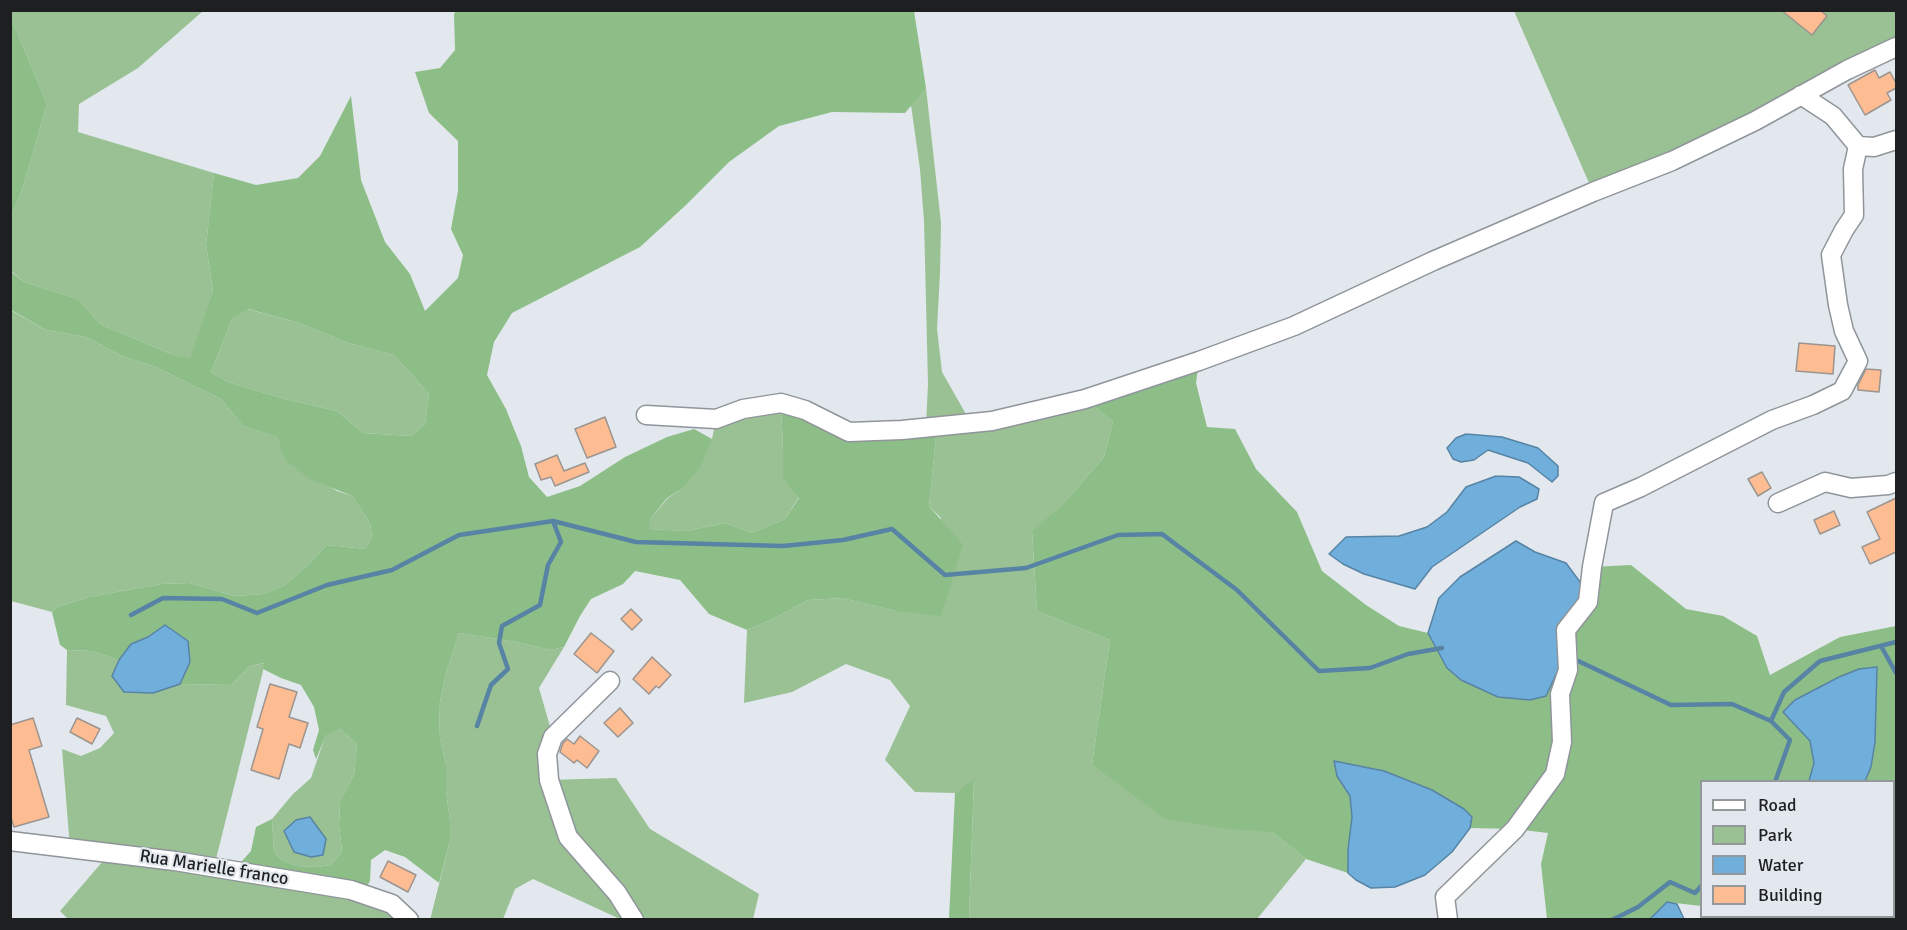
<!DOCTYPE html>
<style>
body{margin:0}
#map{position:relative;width:1907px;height:930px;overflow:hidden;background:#e2e8ed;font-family:Signika,sans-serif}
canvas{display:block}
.frame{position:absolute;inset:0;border:12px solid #1d1f21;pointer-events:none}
.legend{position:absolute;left:1700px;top:780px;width:195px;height:138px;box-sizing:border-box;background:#e2e8ed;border:2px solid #93989b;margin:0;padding:8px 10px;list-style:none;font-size:18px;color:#1d1f21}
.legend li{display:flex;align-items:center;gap:12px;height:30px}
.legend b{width:30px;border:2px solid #93989b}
</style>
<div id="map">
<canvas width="1907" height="930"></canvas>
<div class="frame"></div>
<ul class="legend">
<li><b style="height:8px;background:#fff"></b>Road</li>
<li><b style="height:16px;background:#99c193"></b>Park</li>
<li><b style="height:16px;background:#70aedc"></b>Water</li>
<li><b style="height:16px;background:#fdbc92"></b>Building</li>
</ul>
</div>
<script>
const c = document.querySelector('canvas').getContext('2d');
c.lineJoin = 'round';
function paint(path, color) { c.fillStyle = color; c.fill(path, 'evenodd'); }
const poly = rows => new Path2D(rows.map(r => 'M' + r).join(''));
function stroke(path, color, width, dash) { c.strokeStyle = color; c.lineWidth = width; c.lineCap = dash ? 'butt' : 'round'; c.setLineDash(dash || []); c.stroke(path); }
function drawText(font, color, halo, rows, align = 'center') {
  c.font = font + ' Signika,sans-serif'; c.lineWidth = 4.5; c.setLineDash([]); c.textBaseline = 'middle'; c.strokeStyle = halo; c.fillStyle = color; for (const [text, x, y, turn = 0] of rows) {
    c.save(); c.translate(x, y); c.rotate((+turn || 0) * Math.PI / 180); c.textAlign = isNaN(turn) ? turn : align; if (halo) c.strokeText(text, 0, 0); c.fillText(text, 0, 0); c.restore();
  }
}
paint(poly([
 [10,11,203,11,138,68,79,104,78,132,214,173,206,245,213,290,191,360,171,354,100,324,78,299,24,282,11,271,11,217,22,190,47,104,11,18],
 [1514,11,1896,11,1896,47,1593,192],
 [926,88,941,223,940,273,937,329,942,372,971,423,1085,399,1113,422,1104,457,1063,504,1032,532,1037,611,1110,640,1092,764,1272,832,1306,859,1257,919,969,919,974,780,955,793,915,792,885,760,910,706,890,680,846,664,792,692,744,703,747,630,771,620,808,600,842,598,896,611,941,518,929,506,937,427,926,428,928,383,924,221,920,169,911,105],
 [247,309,299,323,348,343,394,355,429,394,425,424,411,436,363,433,337,411,285,399,228,382,211,372,232,319],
 [10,310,46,330,86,337,122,356,156,367,221,399,243,426,279,437,284,459,337,491,352,496,370,523,372,537,365,549,327,545,307,566,285,585,263,594,235,596,189,583,161,584,89,597,57,607,52,612,11,601],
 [781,403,783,450,783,479,799,497,785,519,752,533,725,523,687,531,647,529,651,518,668,498,682,489,712,439,716,419],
 [459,633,517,642,550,650,564,647,539,688,553,737,549,780,616,778,650,829,759,894,753,919,620,919,533,879,515,889,503,919,430,920,450,841,450,820,446,791,446,764,440,739,439,707,446,673],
 [67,650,92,651,119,660,112,676,124,692,153,693,180,684,231,685,250,666,265,663,214,867,351,890,409,919,69,920,60,911,110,853,70,848,62,749,81,756,100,748,114,733,106,716,66,705],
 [340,729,357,744,354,775,340,801,339,825,342,852,331,865,316,867,297,866,282,860,274,852,272,819,293,794,311,778,326,734]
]), '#99c193');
paint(poly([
 [456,11,914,11,926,88,905,113,832,112,779,126,729,162,686,205,640,247,512,313,494,342,487,375,506,409,514,429,521,446,529,477,547,497,580,486,625,457,667,437,694,429,712,439,700,467,682,489,667,498,651,518,648,529,687,531,725,523,752,533,785,519,799,498,783,479,783,450,781,403,849,432,937,427,929,506,963,545,941,616,896,611,842,598,808,600,771,620,747,630,709,614,680,580,635,571,623,584,591,599,580,616,564,647,550,650,517,642,459,633,446,673,439,707,440,739,446,764,446,791,450,820,450,841,439,883,405,857,385,850,371,860,370,881,362,894,234,870,251,851,256,827,272,819,274,852,282,860,297,866,316,867,331,865,342,852,339,825,340,801,354,775,357,744,340,729,326,735,316,759,313,750,319,730,314,707,301,685,281,678,263,669,264,663,250,666,231,685,180,684,190,662,148,637,131,644,119,660,92,651,67,650,60,645,52,612,57,607,89,597,161,584,189,583,235,596,263,594,285,585,307,566,327,545,365,549,372,537,370,523,352,496,310,479,284,459,278,437,243,426,221,399,156,367,122,356,86,337,46,330,11,310,10,271,24,282,78,299,100,324,171,354,190,359,213,290,206,245,214,173,256,185,298,178,320,156,351,96,361,180,385,242,410,274,425,311,458,278,463,255,451,229,458,191,458,141,429,113,415,72,440,68,455,50,454,14],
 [248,309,299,323,348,343,394,355,429,394,425,424,411,436,363,433,337,411,285,399,228,382,211,372,232,319],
 [11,18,47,104,22,190,11,217],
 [1199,361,1196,383,1207,427,1235,429,1256,469,1297,512,1322,571,1366,605,1399,626,1428,633,1447,668,1559,628,1592,567,1631,565,1686,609,1723,616,1757,636,1770,675,1840,637,1896,626,1896,919,1882,919,1881,917,1894,916,1894,782,1865,781,1870,767,1875,742,1876,667,1859,669,1839,677,1795,700,1784,712,1810,741,1814,763,1809,781,1702,782,1701,906,1667,902,1650,919,1547,919,1541,864,1548,833,1515,829,1470,828,1472,817,1464,809,1431,790,1384,771,1337,776,1350,796,1352,817,1348,850,1348,873,1306,859,1272,832,1230,829,1165,819,1092,764,1110,640,1037,611,1032,531,1063,504,1104,457,1113,422,1085,399],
 [974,779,969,919,949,919,955,793]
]), '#8dbe87');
const water = poly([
 [1466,434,1502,437,1538,448,1558,466,1558,476,1552,482,1528,463,1488,450,1474,460,1461,462,1453,459,1447,448,1456,438,1466,434],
 [1496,476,1519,477,1539,489,1537,499,1520,507,1432,567,1415,589,1364,574,1343,564,1329,554,1346,537,1399,536,1427,527,1447,512,1466,487,1496,476],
 [1516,541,1535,552,1566,563,1583,586,1575,608,1560,666,1546,696,1530,700,1498,697,1461,680,1447,668,1428,633,1439,598,1460,577,1516,541],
 [165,625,188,641,190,662,180,684,153,693,124,692,112,676,119,660,131,644,148,637,165,625],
 [1877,667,1875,742,1871,767,1865,781,1809,781,1814,763,1810,741,1783,712,1795,700,1839,677,1859,669,1877,667],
 [1334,761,1384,771,1432,790,1464,809,1472,817,1470,828,1452,852,1425,875,1395,887,1371,888,1356,880,1348,873,1348,850,1352,817,1350,796,1337,776,1334,761],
 [310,817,326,839,323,855,311,857,294,852,284,831,296,820,310,817],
 [1667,902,1677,904,1684,919,1650,919,1667,902],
 [1803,917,1806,919,1712,920,1710,917,1803,917]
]);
paint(water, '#70aedc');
stroke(water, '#5783a4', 1.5);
stroke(poly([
 [131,615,163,598,222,599,257,613,327,585,392,570,459,535,553,521,636,542,783,546,843,540,892,529,945,575,1026,568,1118,535,1162,534,1237,590,1319,671,1370,668,1408,654,1442,648],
 [1881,646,1896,673],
 [1572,658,1671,705,1732,704,1771,721],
 [477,726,491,685,508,669,499,643,502,626,540,605,548,565,561,542,553,521],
 [1775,782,1790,740,1771,721,1784,692,1820,661,1896,642],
 [1894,796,1896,789],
 [1894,876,1896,903],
 [1612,920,1638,907,1670,882,1695,893,1702,885]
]), '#5783a4', 4.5);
const building = poly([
 [1781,10,1820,10,1827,16,1812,35,1781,10],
 [1875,70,1879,78,1890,72,1896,83,1896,88,1887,93,1891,100,1865,115,1848,85,1875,70],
 [1799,343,1835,346,1833,374,1796,371,1799,343],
 [1866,369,1881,370,1879,392,1858,390,1858,385,1866,369],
 [605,417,616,447,587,458,575,429,605,417],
 [557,455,564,471,585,463,589,472,555,486,551,477,541,480,535,464,557,455],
 [1762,472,1771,488,1758,496,1748,479,1762,472],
 [1896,498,1896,552,1870,564,1862,547,1880,539,1867,512,1896,498],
 [1834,511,1840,525,1820,534,1814,520,1834,511],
 [631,609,642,620,632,630,621,619,631,609],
 [591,633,614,651,597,673,574,654,591,633],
 [652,657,671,675,659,688,656,686,649,694,633,679,652,657],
 [270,684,297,692,289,717,308,723,300,748,289,744,279,779,251,770,263,729,257,727,270,684],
 [620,708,633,723,618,737,604,723,620,708],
 [33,718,42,746,29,750,49,817,14,827,10,814,10,725,33,718],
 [77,718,100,729,92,744,70,732,77,718],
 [580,736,599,751,587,768,577,760,574,763,560,752,563,743,567,739,574,744,580,736],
 [388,861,416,875,408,892,380,877,388,861]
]);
paint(building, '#fdbc92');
stroke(building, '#9b9490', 1.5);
const minor = poly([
 [1801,95,1833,116,1858,146,1874,147,1896,140],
 [646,415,716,419,743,409,781,403,805,410,849,432,902,430,992,421,1085,399,1199,361,1294,326,1433,261,1593,192,1672,161,1755,121,1847,70,1896,47],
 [1778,503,1825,482,1851,488,1888,485,1896,482],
 [610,681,553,737,547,754,549,780,568,837,617,893,634,920],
 [10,841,175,861,351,890,392,904,409,920],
 [1448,920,1445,897,1515,829,1555,774,1562,742,1560,694,1568,670,1566,630,1588,602,1592,567,1604,503,1641,487,1772,420,1813,405,1842,391,1858,361,1844,331,1838,305,1831,255,1844,230,1854,215,1853,169,1858,146]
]);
stroke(minor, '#8f959a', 21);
stroke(minor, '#fff', 18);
drawText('18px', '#1d1f21', '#e2e8ed', [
 ["Rua Marielle franco",214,868,9]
]);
</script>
